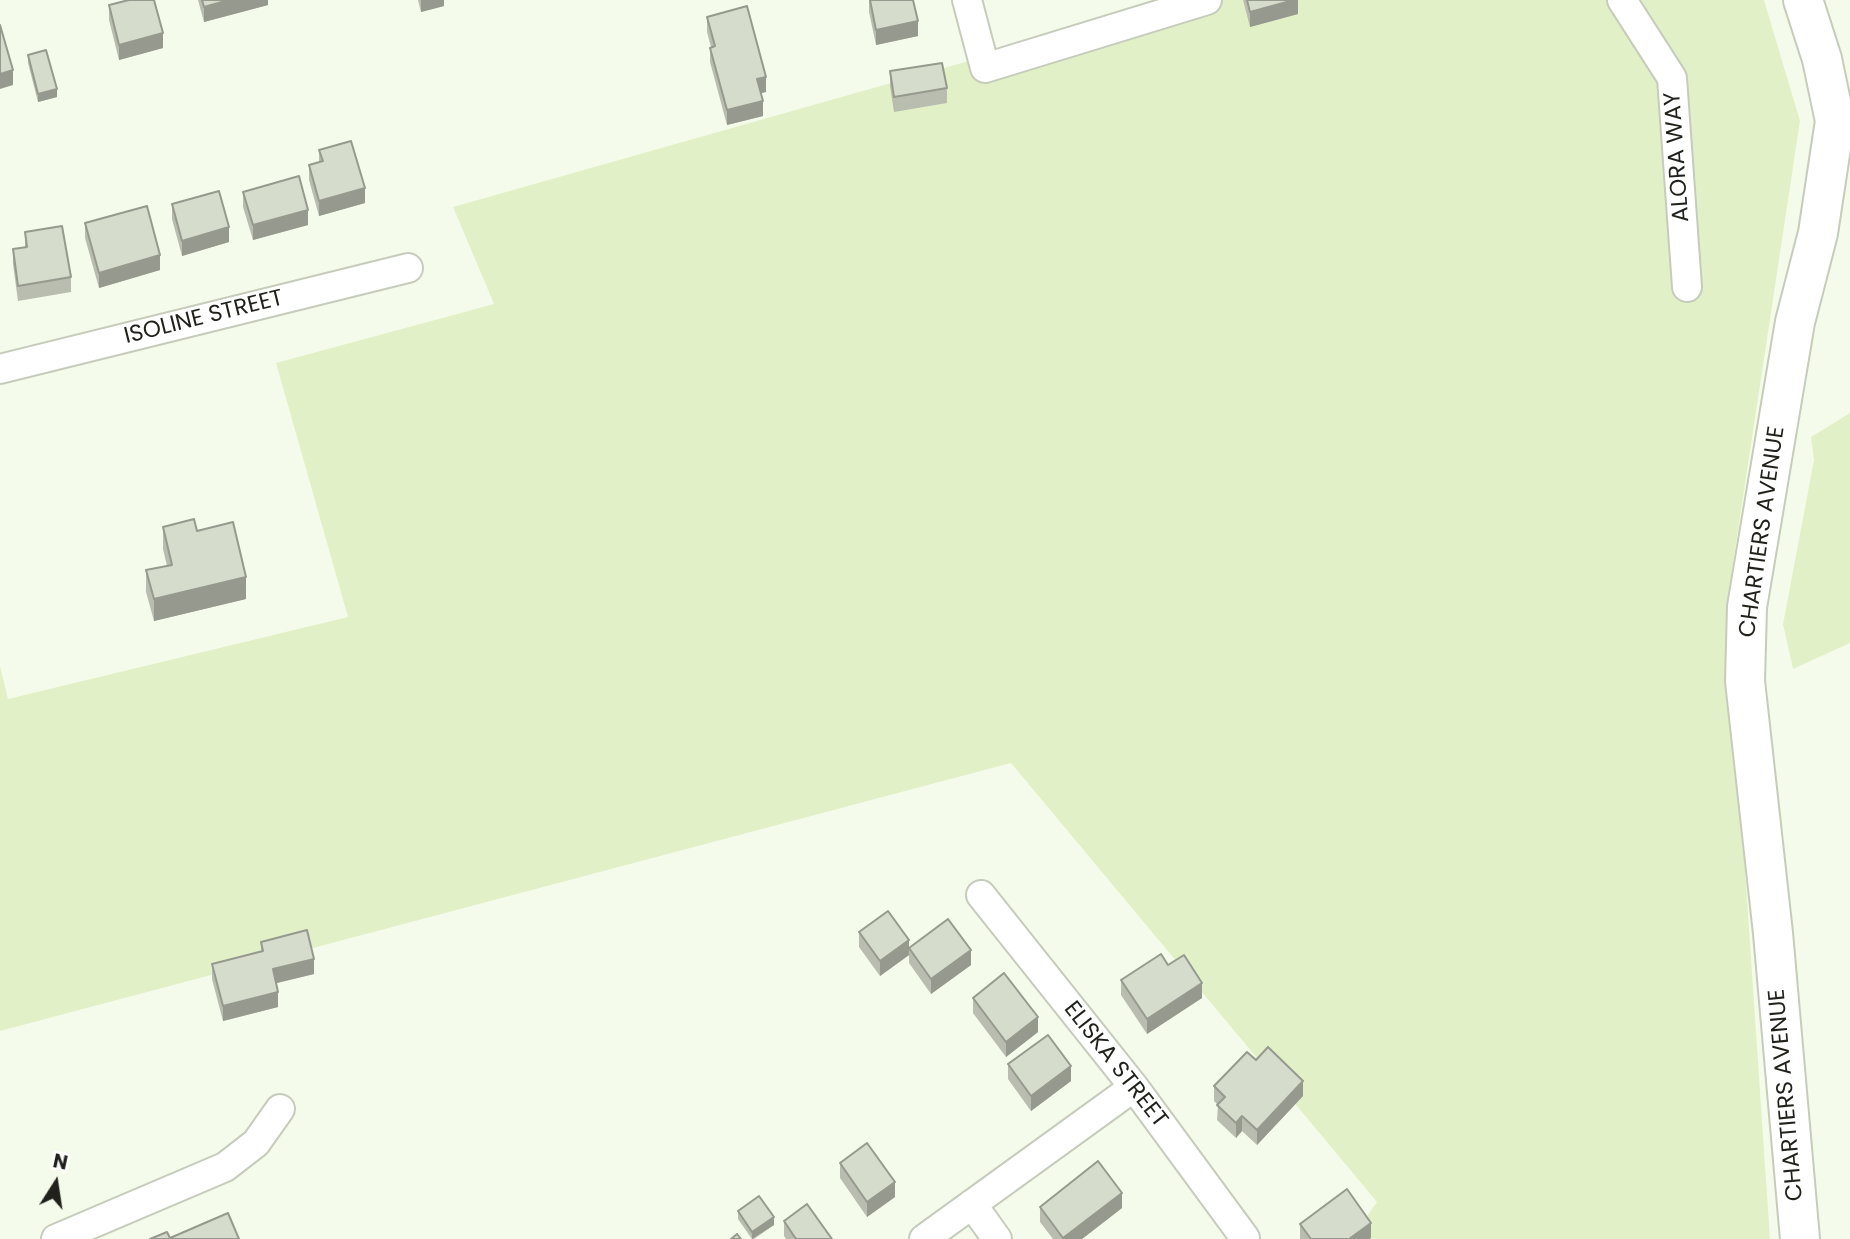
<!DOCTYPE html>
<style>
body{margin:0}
#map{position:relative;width:1850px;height:1239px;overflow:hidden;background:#f5fbea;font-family:Poppins,sans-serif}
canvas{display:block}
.north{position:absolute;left:21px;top:1148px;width:70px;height:70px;-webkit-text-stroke:5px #fff;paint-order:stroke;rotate:12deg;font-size:19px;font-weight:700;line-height:28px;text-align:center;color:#1f211a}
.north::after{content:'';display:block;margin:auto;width:24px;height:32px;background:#1f211a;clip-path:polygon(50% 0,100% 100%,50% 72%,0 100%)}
</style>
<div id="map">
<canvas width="1850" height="1239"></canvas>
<div class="north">N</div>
</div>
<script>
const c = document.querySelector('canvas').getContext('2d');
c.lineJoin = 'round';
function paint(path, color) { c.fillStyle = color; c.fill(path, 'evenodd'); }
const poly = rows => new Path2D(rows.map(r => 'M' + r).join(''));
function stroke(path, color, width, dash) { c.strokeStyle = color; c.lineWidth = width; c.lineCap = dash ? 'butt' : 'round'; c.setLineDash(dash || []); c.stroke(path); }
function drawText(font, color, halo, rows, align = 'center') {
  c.font = font + ' Poppins,sans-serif'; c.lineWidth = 5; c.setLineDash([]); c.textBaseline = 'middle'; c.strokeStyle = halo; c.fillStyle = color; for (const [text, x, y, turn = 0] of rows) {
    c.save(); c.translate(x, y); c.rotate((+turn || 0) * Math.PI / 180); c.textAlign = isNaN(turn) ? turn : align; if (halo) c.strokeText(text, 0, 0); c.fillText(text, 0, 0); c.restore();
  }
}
paint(poly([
 [1184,0,1764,0,1800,121,1727,603,1770,1239,1351,1239,1377,1202,1011,763,0,1031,0,666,8,699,348,617,276,363,494,304,453,207],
 [1850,413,1850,643,1793,669,1783,624,1814,460,1811,437]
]), '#e2f0c8');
const street = poly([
 [967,0,985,68,1207,0],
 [1622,0,1672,78,1687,287],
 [0,369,408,268],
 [981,895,1134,1087,1245,1238],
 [972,1204,997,1239],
 [56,1239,225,1167,256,1143,280,1109],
 [924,1239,1134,1087]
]);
const secondary = poly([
 [1800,1239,1773,933,1745,681,1747,607,1795,322,1818,233,1835,121,1822,59,1803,0]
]);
stroke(street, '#c6ccbb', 32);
stroke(secondary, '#c6ccbb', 42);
stroke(street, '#fff', 28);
stroke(secondary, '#fff', 38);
paint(poly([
 [198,0,268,0,268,5,204,22],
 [418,0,444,0,444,6,421,12],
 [869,0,913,0,918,36,876,45,869,12],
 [1243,0,1298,0,1298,14,1250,27],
 [109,5,163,48,119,60,109,20],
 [707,17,766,92,761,93,763,116,727,125,710,62,710,48,711,47,707,32],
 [28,55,57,97,38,102,28,63],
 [890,71,947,88,947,103,894,112,890,86],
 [319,150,365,203,319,216,309,180,309,165,319,162],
 [243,192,308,225,253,240,243,207],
 [172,204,229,242,182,256,172,219],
 [85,223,160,270,99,288,85,238],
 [25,232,71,277,71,292,18,301,13,264,13,249,25,247],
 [163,527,197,531,246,599,154,621,146,592,146,570,167,566,163,549],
 [859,932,909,955,880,976,859,947],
 [261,942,314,974,276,983,278,1007,223,1021,212,979,212,964,261,952],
 [909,948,971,965,931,994,909,963],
 [1121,980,1202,998,1147,1034,1121,995],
 [973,998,1038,1032,1006,1057,973,1013],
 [1256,1060,1303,1096,1257,1145,1242,1131,1236,1138,1217,1120,1218,1105,1214,1101,1214,1086],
 [1008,1064,1071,1081,1031,1111,1008,1079],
 [840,1163,895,1197,867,1217,840,1178],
 [1040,1207,1122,1208,1082,1239,1053,1239,1040,1222],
 [738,1211,774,1225,754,1239,752,1239,738,1219],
 [784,1221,832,1239,786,1239,784,1236],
 [1300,1224,1371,1238,1369,1239,1300,1239]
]), '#b8bdaf');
paint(poly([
 [229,0,268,0,268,5,204,22,204,7],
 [421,0,444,0,444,6,421,12],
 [1294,0,1298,0,1298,14,1250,27,1250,12],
 [918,21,918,36,876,45,876,30],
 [163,33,163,48,119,60,119,45],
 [13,70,13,85,0,89,0,74],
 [766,77,766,92,757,94,757,79],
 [57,89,57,97,38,102,38,94],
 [763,101,763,116,727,125,727,110],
 [365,188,365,203,319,216,319,201],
 [308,210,308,225,253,240,253,225],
 [229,227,229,242,182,256,182,241],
 [160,255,160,270,99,288,99,273],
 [246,577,246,599,154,621,154,599],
 [909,940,909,955,880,976,880,961],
 [971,950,971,965,931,994,931,979],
 [314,959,314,974,273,984,273,969],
 [1202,983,1202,998,1147,1034,1147,1019],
 [278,992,278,1007,223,1021,223,1006],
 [1038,1017,1038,1032,1006,1057,1006,1042],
 [1071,1066,1071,1081,1031,1111,1031,1096],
 [1303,1081,1303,1096,1257,1145,1257,1130],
 [1242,1116,1242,1131,1236,1138,1236,1123],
 [895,1182,895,1197,867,1217,867,1202],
 [1122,1193,1122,1208,1082,1239,1063,1239],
 [774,1217,774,1225,752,1239,752,1232],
 [1371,1223,1371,1238,1369,1239,1349,1239]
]), '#969a8e');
const building = poly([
 [129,0,154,0,163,33,119,45,109,5,129,0],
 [202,0,229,0,204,7,202,0],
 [870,0,913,0,918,21,876,30,870,0],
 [1247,0,1294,0,1250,12,1247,0],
 [747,6,766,77,757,79,763,101,727,110,710,48,715,46,707,17,747,6],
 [0,25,13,70,0,74,0,25],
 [46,50,57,89,38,94,28,55,46,50],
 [942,63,947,88,894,97,890,71,942,63],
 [351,141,365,188,319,201,309,165,323,161,319,150,351,141],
 [299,176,308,210,253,225,243,192,299,176],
 [219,191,229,227,182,241,172,204,219,191],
 [147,206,160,255,99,273,85,223,147,206],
 [62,226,71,277,18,286,13,249,27,247,25,232,62,226],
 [194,519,197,531,233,522,246,577,154,599,146,570,172,565,163,527,194,519],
 [888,911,909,940,880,961,859,932,888,911],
 [948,919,971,950,931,979,909,948,948,919],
 [307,930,314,959,273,969,278,992,223,1006,212,964,263,951,261,942,307,930],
 [1161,954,1168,965,1184,955,1202,983,1147,1019,1121,980,1161,954],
 [1004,973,1038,1017,1006,1042,973,998,1004,973],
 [1048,1035,1071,1066,1031,1096,1008,1064,1048,1035],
 [1268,1047,1303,1081,1257,1130,1242,1116,1236,1123,1217,1105,1225,1097,1214,1086,1247,1052,1256,1060,1268,1047],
 [867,1143,895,1182,867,1202,840,1163,867,1143],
 [1098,1161,1122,1193,1063,1238,1040,1207,1098,1161],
 [1347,1189,1371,1223,1349,1239,1311,1239,1300,1224,1347,1189],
 [759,1196,774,1217,752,1232,738,1211,759,1196],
 [807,1204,832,1239,796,1239,784,1221,807,1204],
 [228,1213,239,1239,150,1239,167,1232,170,1238,228,1213],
 [737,1234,741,1239,731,1239,737,1234]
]);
paint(building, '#d6dccb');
stroke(building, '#969a8e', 2);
drawText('23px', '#1f211a', '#fff', [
 ["ALORA WAY",1678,157,-94],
 ["ISOLINE STREET",204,318,-14],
 ["CHARTIERS AVENUE",1763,532,-82],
 ["ELISKA STREET",1115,1065,52],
 ["CHARTIERS AVENUE",1787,1095,-95]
]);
</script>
